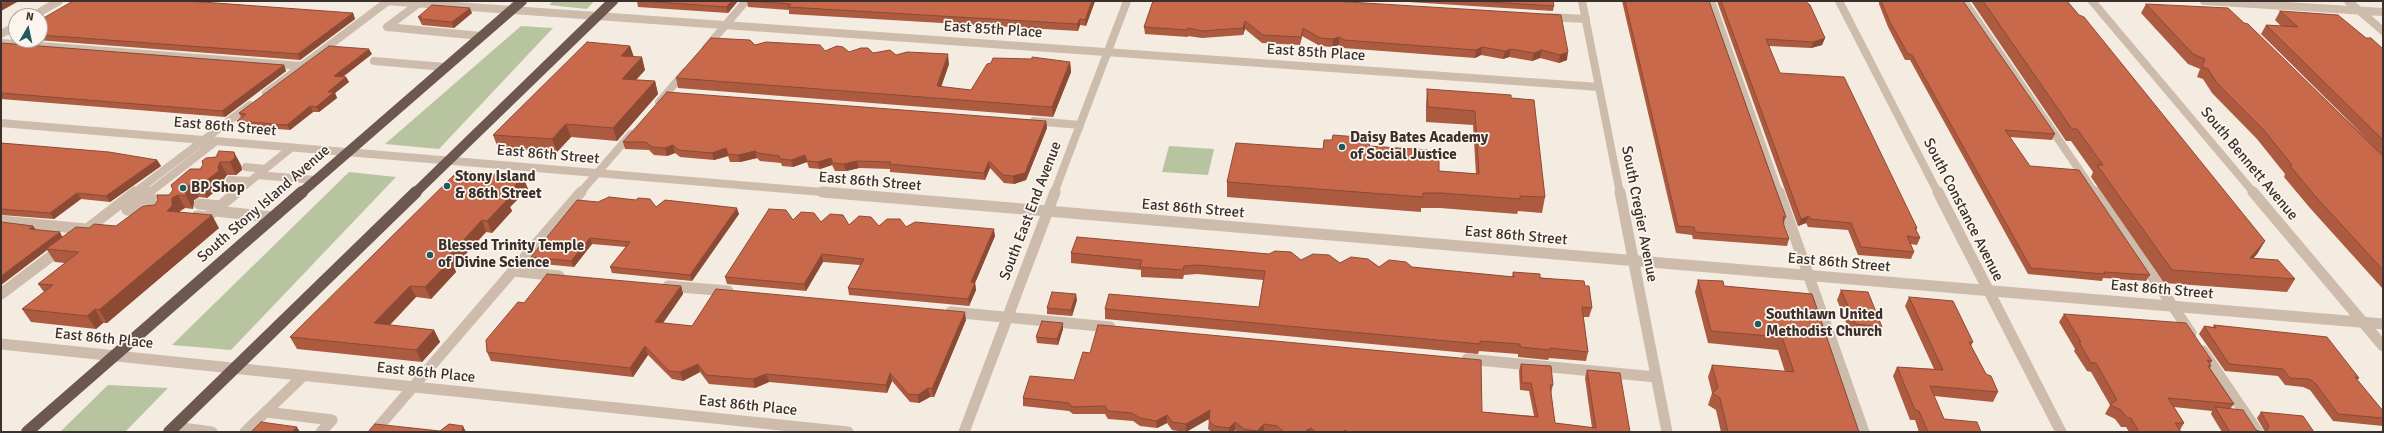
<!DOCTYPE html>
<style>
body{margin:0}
#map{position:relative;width:2384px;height:433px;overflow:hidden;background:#f4ebe1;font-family:Signika,sans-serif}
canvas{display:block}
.frame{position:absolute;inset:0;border:2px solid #3b302b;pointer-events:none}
.north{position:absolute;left:8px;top:8px;width:40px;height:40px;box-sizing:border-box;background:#fbf5ee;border:1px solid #aea6a0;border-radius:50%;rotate:9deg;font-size:11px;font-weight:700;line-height:16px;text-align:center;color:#3b302b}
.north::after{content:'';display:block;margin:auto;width:14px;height:18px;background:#1f5a5e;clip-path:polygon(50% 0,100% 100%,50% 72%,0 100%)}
</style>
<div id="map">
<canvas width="2384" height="433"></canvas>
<div class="frame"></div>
<div class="north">N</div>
</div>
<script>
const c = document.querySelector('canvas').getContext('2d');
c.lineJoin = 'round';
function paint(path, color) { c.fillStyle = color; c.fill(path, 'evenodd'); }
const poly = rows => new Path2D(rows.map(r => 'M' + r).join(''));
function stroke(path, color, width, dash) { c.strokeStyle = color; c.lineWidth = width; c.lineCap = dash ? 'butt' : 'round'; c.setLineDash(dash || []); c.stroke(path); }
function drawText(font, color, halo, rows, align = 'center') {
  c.font = font + ' Signika,sans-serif'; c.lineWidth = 3.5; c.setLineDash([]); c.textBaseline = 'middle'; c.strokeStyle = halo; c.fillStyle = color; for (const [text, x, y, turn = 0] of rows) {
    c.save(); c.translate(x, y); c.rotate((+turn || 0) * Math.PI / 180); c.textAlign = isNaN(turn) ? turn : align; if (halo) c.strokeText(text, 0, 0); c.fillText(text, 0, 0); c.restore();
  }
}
paint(poly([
 [553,1,594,1,587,9,549,5],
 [521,26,553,28,439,149,385,144],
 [1169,146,1214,149,1208,175,1162,172],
 [349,172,396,177,231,350,172,345],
 [108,385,168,388,125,432,60,432]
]), '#b8c4a0');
stroke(poly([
 [1711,1,1779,193],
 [1964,1,2095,193],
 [419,3,387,27,481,36],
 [1548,17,1586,19],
 [1,43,302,66],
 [706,48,746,1],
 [374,61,445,67],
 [266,93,388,1],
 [659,102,685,72],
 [1034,121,1080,125],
 [265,169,291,148],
 [258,175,315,180],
 [230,180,250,181],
 [134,193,250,105],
 [149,193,216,141],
 [236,193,265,169,246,167],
 [580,193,631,134]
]), '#cdbbac', 8);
stroke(poly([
 [1779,192,1864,432],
 [2095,192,2191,333],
 [141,199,171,201],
 [199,204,220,206],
 [215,211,273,217],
 [149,212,127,210,150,192],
 [197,216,207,217,237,192],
 [1,221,86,229],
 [78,236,135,192],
 [513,271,559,276],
 [668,286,728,291],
 [1,294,62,248],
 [951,312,1110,327],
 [2203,351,2258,432],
 [1467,359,1656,377],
 [266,412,332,420,321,432],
 [174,427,212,432],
 [245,432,303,376],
 [374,432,581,192]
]), '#cdbbac', 11);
stroke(poly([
 [385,1,1599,87],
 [1582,1,1620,193],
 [1839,1,1938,193],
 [2092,1,2254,193],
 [2204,1,2383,12],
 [2348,1,2383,31],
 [33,16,59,1],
 [1,34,16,26],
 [1,123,834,193],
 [1054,193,1127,1]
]), '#cdbbac', 8);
stroke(poly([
 [822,192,2383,324],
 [1620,192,1667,432],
 [1938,192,2061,432],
 [2253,192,2383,346],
 [1,344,848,432],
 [964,432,1055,192]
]), '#cdbbac', 11);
stroke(poly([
 [301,193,522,1],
 [415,193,613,1]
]), '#6c584f', 10);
stroke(poly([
 [27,432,302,192],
 [169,432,416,192]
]), '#6c584f', 12);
paint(poly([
 [466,1,486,1,485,2],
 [637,1,738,1,728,13,638,7],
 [747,1,1095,1,1086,26,1080,25,1078,31,789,14,789,10,748,7],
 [1153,1,1561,15,1567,60,1559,63,1540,58,1532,61,1509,57,1503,59,1481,55,1475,58,1343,48,1339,45,1332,47,1320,46,1302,36,1300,45,1262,43,1245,29,1243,35,1202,38,1188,36,1188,37,1145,34,1144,27],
 [1392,1,1553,1,1554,6,1553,11],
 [1622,1,1709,1,1786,217,1784,222,1784,225,1789,239,1787,246,1693,239,1692,235,1676,233],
 [1717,1,1805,1,1825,38,1822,45,1811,48,1769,46,1780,73,1917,228,1916,231,1920,238,1917,245,1910,244,1914,252,1911,259,1858,255,1848,230,1808,227,1806,223,1798,226],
 [1879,1,1963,1,2055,134,2052,140,2009,137,2030,166,2150,275,2146,281,2103,278,2102,281,2028,274,1910,60,1905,60,1888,27,1879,4],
 [1971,1,2067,1,2265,241,2257,254,2253,258,2295,279,2287,292,2164,283,2091,177,2093,172,2071,141,2066,141],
 [2146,4,2244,23,2368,140,2261,34,2266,25,2281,26,2275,20,2280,11,2366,38,2383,49,2383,289,2310,208,2284,177,2285,174,2257,139,2212,93,2203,79,2197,77,2200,69,2188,64,2141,13],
 [353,13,355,19,300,60,37,40,40,40,40,20],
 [472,13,454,28,422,25,418,17],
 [1,43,284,65,286,71,225,117,1,99],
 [755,45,825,51,873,53,896,55,949,64,941,87,971,90,1070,62,1071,72,1053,117,678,88,676,78],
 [630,46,634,57,645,70,636,80,655,81,658,94,617,141,571,137,557,152,498,148,493,135],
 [372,54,343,77,346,77,349,82,335,93,337,98,319,112,313,112,290,130,239,126,237,121,241,117,239,113],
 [1427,89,1511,98,1545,197,1542,213,1518,211,1517,214,1440,208,1421,208,1421,212,1227,197,1227,182,1323,149,1369,146,1428,153,1439,171,1476,174,1473,125,1426,122,1426,104],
 [1046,121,1047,128,1026,180,1014,184,1004,183,990,168,985,180,890,172,890,169,859,168,846,171,835,171,832,165,820,169,809,168,807,162,793,167,782,166,781,163,760,161,757,158,740,162,730,162,728,156,714,160,680,157,675,153,667,156,654,155,649,150,625,149,623,142],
 [1,143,157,160,161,166,110,202,81,199,54,219,1,215],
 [216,157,241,165,242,170,236,175,227,175,224,179,225,183,207,198,199,197,194,200,193,209,185,208,180,211,180,212,219,228,107,323,103,323,96,329,31,322,22,309,44,292,38,284,65,263,55,262,47,250,1,285,36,230,62,237,89,228,116,226,155,205,169,195,200,169,203,165],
 [523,177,528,189,510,207,512,211,492,233,486,232,454,267,456,272,431,299,416,297,390,325,434,330,440,342,422,362,297,349,290,337],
 [656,207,739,214,692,281,612,273,610,267,626,247,592,244,574,267,533,263,531,257],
 [793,220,821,222,849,225,906,227,995,236,975,283,976,290,969,306,849,295,848,288,860,265,823,262,806,291,727,284,725,277],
 [1071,253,1301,260,1379,267,1412,267,1512,277,1513,272,1585,286,1592,308,1589,317,1583,317,1588,352,1586,361,1549,358,1548,360,1518,357,1518,354,1479,351,1478,354,1105,319,1105,309,1259,307,1263,280,1197,274,1184,275,1183,279,1141,277,1141,270,1071,263],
 [1698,280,1724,286,1812,294,1859,432,1721,432,1716,410,1708,405,1712,393,1708,377,1712,365,1785,372,1778,350,1708,343,1695,292],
 [681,286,683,294,663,323,692,326,966,320,934,397,930,397,919,403,910,402,892,381,887,393,769,382,755,388,709,384,700,372,683,381,672,379,648,355,633,377,491,361,487,352,524,303],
 [1841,290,1882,327,1877,337,1851,335,1837,300],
 [1909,297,1973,342,1971,346,1986,374,1998,392,1993,402,1934,396,1944,419,1981,432,1919,432,1915,420,1910,420,1893,376,1897,367,1934,369,1905,306],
 [1077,300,1072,316,1047,314,1047,308],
 [2064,314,2212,361,2210,364,2211,366,2210,368,2234,404,2230,409,2256,430,2261,432,2222,432,2211,414,2212,411,2174,407,2184,423,2180,430,2181,432,2129,432,2126,427,2121,427,2115,419,2105,414,2110,405,2091,372,2087,371,2074,351,2075,349,2059,322],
 [2214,325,2359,378,2357,380,2383,411,2383,426,2333,421,2310,390,2303,387,2285,385,2278,376,2225,371,2199,334,2204,326,2213,327],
 [1063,329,1058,345,1037,343,1036,337],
 [1521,364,1553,385,1551,393,1555,423,1592,428,1585,378,1587,370,1630,432,1237,432,1235,430,1233,432,1212,432,1208,429,1209,419,1186,432,1184,432,1172,430,1167,423,1157,428,1140,426,1133,421,1108,419,1105,414,1073,414,1069,411,1023,406,1023,398,1074,380,1534,416,1529,391,1520,390,1519,371],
 [2261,412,2314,432,2265,432,2257,418]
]), '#ac5a40');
paint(poly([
 [7,1,19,1,1,11,1,4],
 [732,1,738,1,728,13,726,7],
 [1092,1,1095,1,1086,26,1085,20],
 [470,8,472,13,454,28,452,22],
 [353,13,355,19,300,60,298,54],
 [1080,19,1080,25,1078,31,1077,24],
 [1245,21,1245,29,1243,35,1243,28],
 [1303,28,1302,36,1300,45,1301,37],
 [1339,37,1339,45,1332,47,1333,39],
 [1825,38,1822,45,1811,48,1813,42],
 [630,46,634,58,621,56],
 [1482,47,1481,55,1475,58,1476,50],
 [369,49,372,54,337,81,334,76],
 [1511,49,1509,57,1503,59,1505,51],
 [1542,50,1540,58,1532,61,1534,53],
 [1568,52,1567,60,1559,63,1560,55],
 [948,54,949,64,938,96,937,86],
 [642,57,645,70,626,91,622,79],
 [1070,62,1071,72,1053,117,1052,107],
 [284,65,286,71,225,117,222,111],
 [346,77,349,82,335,93,337,98,319,112,316,107,328,92],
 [655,81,658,94,617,141,613,128],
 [310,106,313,112,290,130,287,125],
 [1046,121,1047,128,1026,180,1014,184,1013,176],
 [566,124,571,137,557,152,552,139],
 [673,145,675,153,667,156,665,148],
 [726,148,728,156,714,160,712,153],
 [755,151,757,158,740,162,738,155],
 [234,152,241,165,242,170,236,175,230,162],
 [805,155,807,162,793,167,791,160],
 [831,158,832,165,820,169,818,162],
 [157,160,161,166,110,202,106,196],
 [857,161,859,168,846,171,844,164],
 [989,161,990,168,985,180,984,173],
 [220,162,227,175,224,179,225,183,207,198,200,185,218,167],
 [523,177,528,189,510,207,512,211,492,233,487,221,502,199],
 [192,184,199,197,194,200,193,209,186,196,186,187],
 [77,193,81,199,54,219,50,213],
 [178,195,185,208,180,211,180,219,167,211,172,198],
 [737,208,739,214,692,281,690,275],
 [212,215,219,228,107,323,99,310],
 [1809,216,1806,223,1798,226,1801,219],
 [482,220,486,232,454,267,456,272,431,299,425,287,446,259],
 [33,226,37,231,29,229],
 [994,229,995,236,975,283,976,290,969,306,968,299,971,282],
 [60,232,63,238,46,249,47,250,1,285,1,276],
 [590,238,592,244,574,267,571,261],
 [2265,241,2257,254,2242,271,2250,258],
 [822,254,823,262,806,291,804,284],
 [410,286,416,297,380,335,374,323],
 [681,286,683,294,658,330,655,322],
 [1076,294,1077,300,1072,316,1071,310],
 [95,309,103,323,96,329,87,316],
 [965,312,966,320,934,397,932,389],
 [1063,323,1063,329,1058,345,1057,339],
 [434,330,440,342,422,362,416,350],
 [645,346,648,355,633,377,630,368],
 [698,364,700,372,683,381,680,372],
 [890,373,892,381,887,393,886,385],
 [766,374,769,382,755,388,753,379],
 [928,388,930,397,919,403,918,395],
 [1210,410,1210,418,1186,432,1186,424],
 [1167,415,1167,423,1157,428,1156,421],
 [1235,422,1235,430,1233,432,1229,432,1229,428],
 [1264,424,1264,432,1257,432,1257,431],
 [463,426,466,432,462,431],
 [297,427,300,432,292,432],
 [1311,428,1310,432,1304,432]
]), '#8c4a34');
const building = poly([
 [1,1,7,1,1,4,1,1],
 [73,1,188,1,353,13,298,54,40,35,40,20,73,1],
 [644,1,732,1,726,7,644,1],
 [750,1,1092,1,1085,20,1080,19,1077,24,788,7,791,4,750,1],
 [1153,1,1332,1,1561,15,1568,52,1560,55,1542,50,1534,53,1511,49,1505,51,1482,47,1476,50,1344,40,1339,37,1333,39,1320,38,1303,28,1301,37,1263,35,1245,21,1243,28,1202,31,1188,28,1188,30,1144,27,1153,1],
 [1473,1,1553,1,1554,6,1473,1],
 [1625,1,1709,1,1774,184,1786,217,1783,217,1784,225,1789,239,1695,232,1694,227,1678,226,1625,1],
 [1721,1,1805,1,1810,5,1825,38,1813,42,1766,39,1780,73,1844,77,1917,228,1915,228,1920,238,1907,236,1914,252,1861,247,1851,223,1810,219,1809,216,1801,219,1721,1],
 [1881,1,1963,1,2055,134,2005,130,2030,166,2079,170,2150,275,2104,272,2105,274,2031,268,1912,55,1908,54,1890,22,1881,1],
 [1983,1,2067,1,2079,15,2084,17,2265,241,2250,258,2278,260,2295,279,2172,270,2097,165,2103,165,2077,129,2072,129,1983,1],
 [2146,4,2228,8,2244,23,2248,24,2383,156,2383,270,2316,197,2290,166,2292,165,2263,129,2217,83,2208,69,2202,67,2205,59,2193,54,2146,4],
 [432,5,470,8,452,22,420,19,422,17,418,17,432,5],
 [2280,11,2338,15,2366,38,2371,38,2383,49,2383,140,2266,25,2298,27,2280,11],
 [711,38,750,40,755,45,766,42,820,45,825,51,837,46,843,47,849,52,861,48,868,48,873,53,890,50,896,55,907,52,948,54,937,86,971,90,987,64,991,63,993,58,1032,59,1032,57,1070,62,1052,107,676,78,711,38],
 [587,42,630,46,621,56,642,57,622,79,655,81,613,128,566,124,552,139,493,135,587,42],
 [1,43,284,65,222,111,1,93,1,43],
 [329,46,369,49,334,76,346,77,328,92,334,92,316,107,310,106,287,125,237,121,246,114,239,113,329,46],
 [1427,89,1511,95,1511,98,1534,100,1545,197,1520,196,1520,199,1442,193,1423,193,1423,197,1227,182,1236,143,1323,149,1324,140,1332,140,1333,135,1370,138,1369,146,1428,150,1428,153,1439,154,1439,171,1479,174,1475,111,1428,107,1427,89],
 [667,92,1046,121,1025,173,1013,176,1003,175,989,161,984,173,889,164,891,162,857,161,844,164,833,163,831,158,818,162,807,161,805,155,791,160,780,159,779,156,758,153,755,151,738,155,728,154,726,148,712,153,678,150,673,145,665,148,652,147,646,142,623,142,667,92],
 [1,143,109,152,157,160,106,196,77,193,50,213,1,209,1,143],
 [219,151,234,152,235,158,230,162,220,162,218,167,219,171,200,185,192,184,186,187,186,196,178,195,172,198,172,206,167,211,212,215,99,310,95,309,87,316,22,309,53,285,38,284,79,252,46,249,76,227,89,228,94,224,116,226,143,206,155,205,158,200,157,195,169,195,173,190,171,185,190,169,200,169,203,165,202,161,206,158,216,157,219,151],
 [458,171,523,177,502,199,507,200,487,221,482,220,446,259,451,260,425,287,410,286,374,323,434,330,416,350,290,337,458,171],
 [609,197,636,200,638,198,650,199,656,207,665,200,737,208,690,275,610,267,630,242,590,238,571,261,531,257,577,200,598,202,609,197],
 [769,209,786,210,793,220,801,212,814,213,821,222,830,214,843,215,849,225,859,216,871,217,879,226,887,219,900,219,906,227,915,222,994,229,971,282,975,283,968,299,848,288,864,259,822,254,804,284,725,277,769,209],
 [1,222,33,226,29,229,60,232,1,276,1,222],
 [1077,237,1269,254,1275,251,1291,252,1301,260,1313,254,1329,255,1340,263,1351,257,1368,259,1379,267,1389,260,1406,262,1412,267,1514,277,1513,272,1540,274,1540,278,1584,281,1585,286,1589,286,1592,308,1582,307,1588,352,1550,348,1550,350,1520,347,1520,344,1480,341,1480,344,1105,309,1109,294,1259,307,1265,271,1197,265,1184,266,1183,270,1140,267,1142,260,1071,253,1077,237],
 [547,274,681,286,655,322,692,326,716,289,965,312,932,389,928,388,918,395,908,394,890,373,886,385,766,374,753,379,706,375,698,364,680,372,669,371,645,346,630,368,487,352,486,340,518,302,524,303,547,274],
 [1698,280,1723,281,1724,286,1812,294,1859,432,1728,432,1720,398,1712,393,1718,388,1712,365,1794,372,1782,337,1711,331,1698,280],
 [1841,290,1868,292,1882,327,1856,324,1841,290],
 [1052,292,1076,294,1071,310,1047,308,1052,292],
 [1909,297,1953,301,1973,342,1969,342,1986,374,1991,376,1998,392,1930,386,1944,419,1977,422,1981,432,1928,432,1919,411,1915,410,1897,367,1943,370,1909,297],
 [2064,314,2186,323,2212,361,2207,360,2211,366,2208,366,2234,404,2168,398,2184,423,2175,423,2181,432,2139,432,2131,418,2127,418,2121,410,2110,405,2117,400,2096,363,2091,363,2079,342,2081,342,2064,314],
 [1042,321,1063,323,1057,339,1036,337,1042,321],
 [1098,325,1101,325,1481,360,1482,412,1525,416,1538,417,1531,383,1522,383,1521,364,1551,366,1553,385,1550,385,1555,423,1596,428,1587,370,1620,373,1630,432,1348,432,1345,430,1343,432,1316,432,1311,428,1304,432,1284,432,1277,426,1264,424,1257,431,1244,429,1235,422,1229,428,1215,426,1209,421,1210,410,1186,424,1172,422,1167,415,1156,421,1140,418,1132,413,1108,411,1105,406,1072,407,1069,403,1023,398,1030,376,1074,380,1083,352,1090,353,1098,325],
 [2214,325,2327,337,2359,378,2355,377,2383,411,2383,418,2338,414,2315,383,2309,379,2290,378,2283,369,2229,364,2204,326,2216,328,2214,325],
 [2215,407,2243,410,2256,430,2261,432,2230,432,2215,407],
 [2261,412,2303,416,2314,432,2265,432,2267,431,2269,426,2261,412],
 [261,422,297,427,292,432,251,432,261,422],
 [375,424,440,431,449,424,463,426,462,431,474,432,368,432,375,424]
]);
paint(building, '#c8694b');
stroke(building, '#8c4a34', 1);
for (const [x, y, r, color] of [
 [1342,147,4,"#1f5a5e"],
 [447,186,4,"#1f5a5e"],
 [183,188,4,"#1f5a5e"],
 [430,255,4,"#1f5a5e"],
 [1758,324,4,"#1f5a5e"]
]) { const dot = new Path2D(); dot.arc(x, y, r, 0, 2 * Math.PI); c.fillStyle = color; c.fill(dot); stroke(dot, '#fbf5ee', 1.5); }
drawText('15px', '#3b302b', '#fbf5ee', [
 ["East 85th Place",993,30,4],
 ["East 85th Place",1316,53,4],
 ["East 86th Street",225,127,5],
 ["East 86th Street",548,155,5],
 ["South Bennett Avenue",2249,164,50],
 ["East 86th Street",870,182,5],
 ["South Stony Island Avenue",264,204,-41],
 ["East 86th Street",1193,209,5],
 ["South Constance Avenue",1963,210,63],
 ["South East End Avenue",1031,211,-69],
 ["South Cregier Avenue",1639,214,79],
 ["East 86th Street",1516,236,5],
 ["East 86th Street",1839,263,5],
 ["East 86th Street",2162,290,5],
 ["East 86th Place",104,339,6],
 ["East 86th Place",426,373,6],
 ["East 86th Place",748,406,6]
]);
drawText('bold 15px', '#3b302b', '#fbf5ee', [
 ["Daisy Bates Academy",1350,138],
 ["of Social Justice",1350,155],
 ["Stony Island",455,177],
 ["& 86th Street",455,194],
 ["BP Shop",191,188],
 ["Blessed Trinity Temple",438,246],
 ["of Divine Science",438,263],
 ["Southlawn United",1766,315],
 ["Methodist Church",1766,332]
], 'left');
</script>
